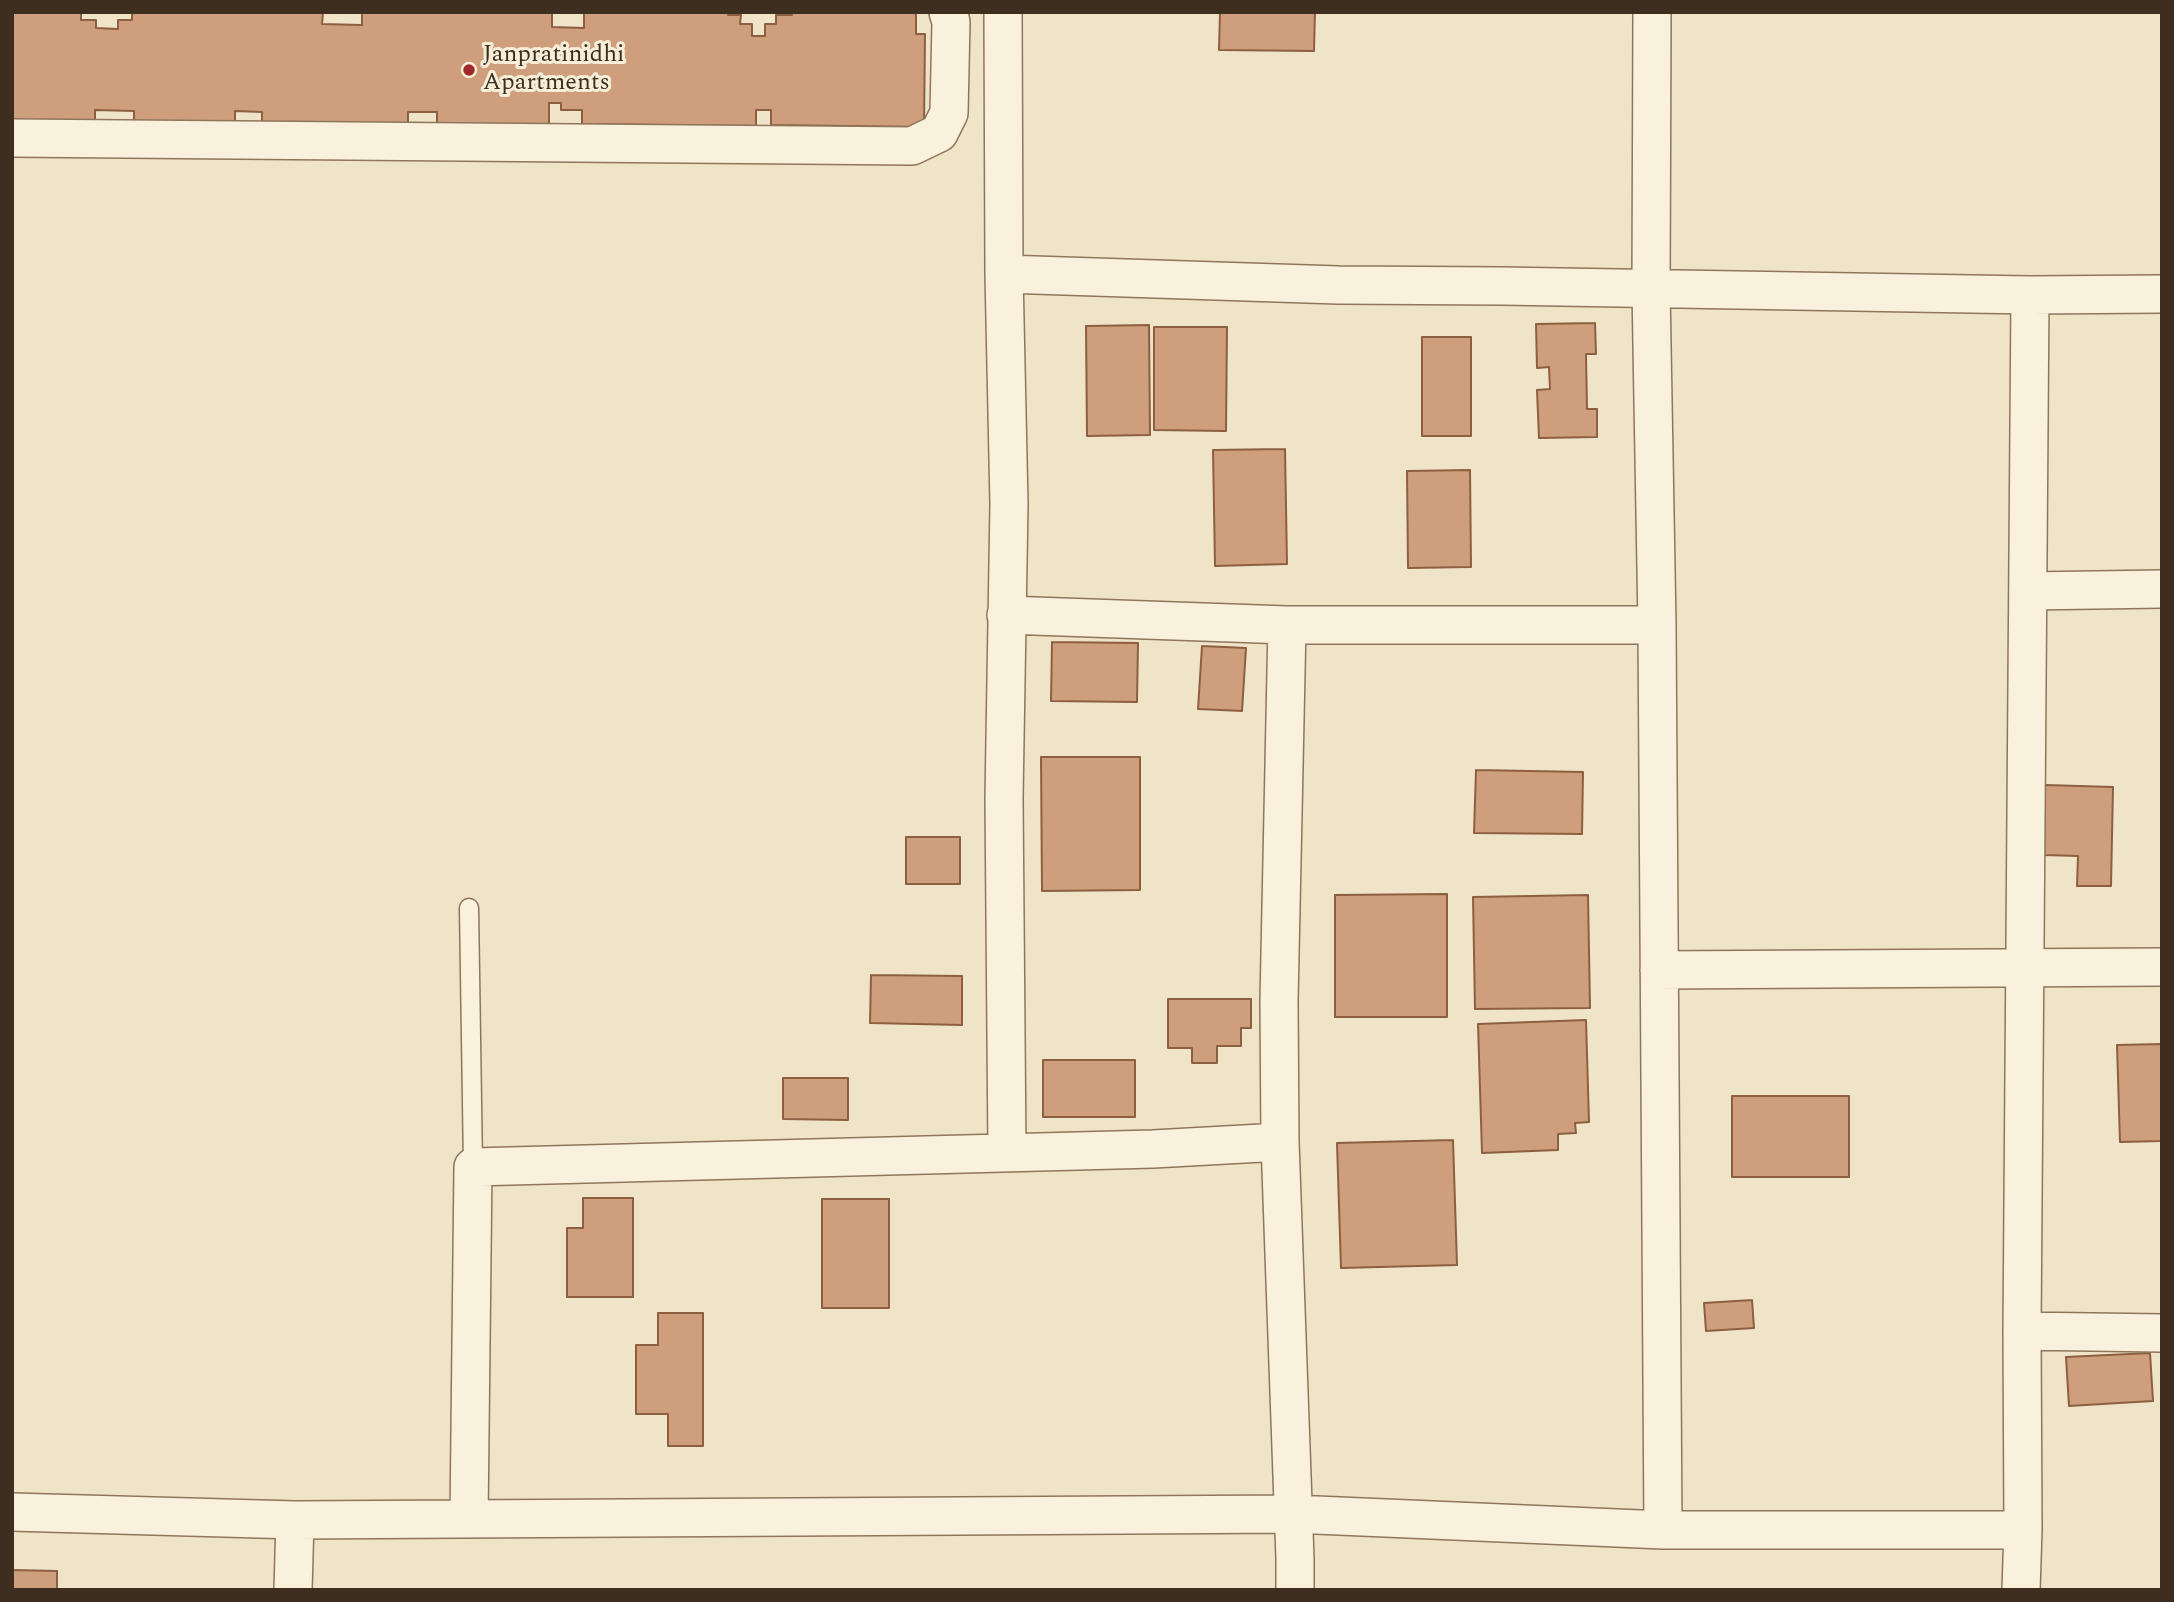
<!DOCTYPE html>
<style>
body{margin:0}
#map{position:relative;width:2174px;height:1602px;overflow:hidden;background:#f0e4c8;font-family:Spectral,serif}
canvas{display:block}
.frame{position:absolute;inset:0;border:14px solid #3d2e20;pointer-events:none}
</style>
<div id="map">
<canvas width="2174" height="1602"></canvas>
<div class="frame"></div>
</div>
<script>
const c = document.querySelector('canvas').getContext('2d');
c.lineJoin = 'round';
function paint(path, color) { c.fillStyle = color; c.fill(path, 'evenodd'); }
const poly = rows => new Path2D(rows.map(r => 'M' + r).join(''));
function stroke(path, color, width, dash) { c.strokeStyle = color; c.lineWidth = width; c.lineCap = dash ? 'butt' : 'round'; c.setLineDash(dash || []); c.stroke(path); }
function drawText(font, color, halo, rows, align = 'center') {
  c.font = font + ' Spectral,serif'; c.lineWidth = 6; c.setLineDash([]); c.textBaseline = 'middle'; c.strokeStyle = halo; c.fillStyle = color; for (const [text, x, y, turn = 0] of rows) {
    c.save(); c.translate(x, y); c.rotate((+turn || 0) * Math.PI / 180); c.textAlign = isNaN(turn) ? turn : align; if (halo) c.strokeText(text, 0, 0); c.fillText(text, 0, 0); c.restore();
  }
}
const building = poly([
 [12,12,81,12,81,20,96,20,96,28,118,29,118,20,132,20,132,12,323,13,322,24,362,25,362,13,552,13,552,27,584,28,584,13,728,12,728,15,741,15,740,24,752,24,752,36,765,36,765,24,776,24,776,15,792,15,792,12,916,12,916,34,925,34,924,127,771,125,771,110,756,110,756,126,582,124,582,110,561,110,561,103,549,103,549,125,437,124,437,112,408,112,408,124,262,122,262,112,235,111,235,124,134,122,134,111,95,110,95,123,12,122,12,12],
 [1220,12,1315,12,1314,51,1219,50,1220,12],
 [1595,323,1596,354,1586,354,1587,409,1597,409,1597,437,1539,438,1537,390,1550,389,1549,367,1537,368,1536,324,1595,323],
 [1149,325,1150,435,1087,436,1086,326,1149,325],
 [1154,327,1227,327,1226,431,1154,430,1154,327],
 [1422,337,1471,337,1471,436,1422,436,1422,337],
 [1285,449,1287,564,1215,566,1213,450,1285,449],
 [1470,470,1471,567,1408,568,1407,471,1470,470],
 [1052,642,1138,643,1137,702,1051,701,1052,642],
 [1202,646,1246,648,1242,711,1198,709,1202,646],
 [1041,757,1140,757,1140,890,1042,891,1041,757],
 [1476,770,1583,772,1582,834,1474,833,1476,770],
 [2045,785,2113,787,2111,886,2077,886,2078,856,2043,855,2045,785],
 [906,837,960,837,960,884,906,884,906,837],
 [1447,894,1447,1017,1335,1017,1335,895,1447,894],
 [1588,895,1590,1008,1475,1009,1473,897,1588,895],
 [871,975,962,976,962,1025,870,1023,871,975],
 [1168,999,1251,999,1251,1028,1241,1028,1241,1046,1217,1046,1217,1063,1192,1063,1192,1048,1168,1048,1168,999],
 [1586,1020,1589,1122,1575,1123,1576,1133,1558,1134,1558,1150,1482,1153,1478,1024,1586,1020],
 [2162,1044,2162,1141,2120,1142,2117,1045,2162,1044],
 [1043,1060,1135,1060,1135,1117,1043,1117,1043,1060],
 [783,1078,848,1078,848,1120,783,1119,783,1078],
 [1732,1096,1849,1096,1849,1177,1732,1177,1732,1096],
 [1453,1140,1457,1265,1341,1268,1337,1143,1453,1140],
 [583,1198,633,1198,633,1297,567,1297,567,1228,583,1228,583,1198],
 [822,1199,889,1199,889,1308,822,1308,822,1199],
 [1752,1300,1754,1328,1706,1331,1704,1303,1752,1300],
 [658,1313,703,1313,703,1446,668,1446,668,1414,636,1414,636,1345,658,1345,658,1313],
 [2150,1353,2153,1401,2069,1406,2066,1357,2150,1353],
 [12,1570,57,1571,57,1590,12,1590,12,1570]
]);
paint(building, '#cf9f7d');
stroke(building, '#8d5f41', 2);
const lane = poly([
 [469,908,473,1167]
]);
const street = poly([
 [1003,12,1004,274,1009,504,1004,798,1007,1152],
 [1652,12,1651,289,1657,625,1663,1530],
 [12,138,912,146,939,133,949,113,951,22,948,12],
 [1004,274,1338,285,1502,286,2030,295,2162,294],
 [2028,591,2162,589],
 [1006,615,1287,625,1657,625],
 [1287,625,1279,1001,1280,1142,1295,1559,1295,1590],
 [1659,970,2162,967],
 [2022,1331,2162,1333],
 [12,1512,295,1520,1293,1514,1663,1530,2023,1530],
 [469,1519,473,1167,1153,1149,1280,1142],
 [293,1590,295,1520],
 [2021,1590,2023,1530,2022,1331,2030,295]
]);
stroke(lane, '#8d765c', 21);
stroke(street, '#8d765c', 40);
stroke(lane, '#faf1dc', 18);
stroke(street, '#faf1dc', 37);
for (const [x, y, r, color] of [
 [469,70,7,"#9e2a2b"]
]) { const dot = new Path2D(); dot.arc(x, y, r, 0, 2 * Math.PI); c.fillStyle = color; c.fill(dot); stroke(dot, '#f7eed8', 2.5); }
drawText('24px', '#3d2e20', '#f7eed8', [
 ["Janpratinidhi",483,56],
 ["Apartments",483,84]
], 'left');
</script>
